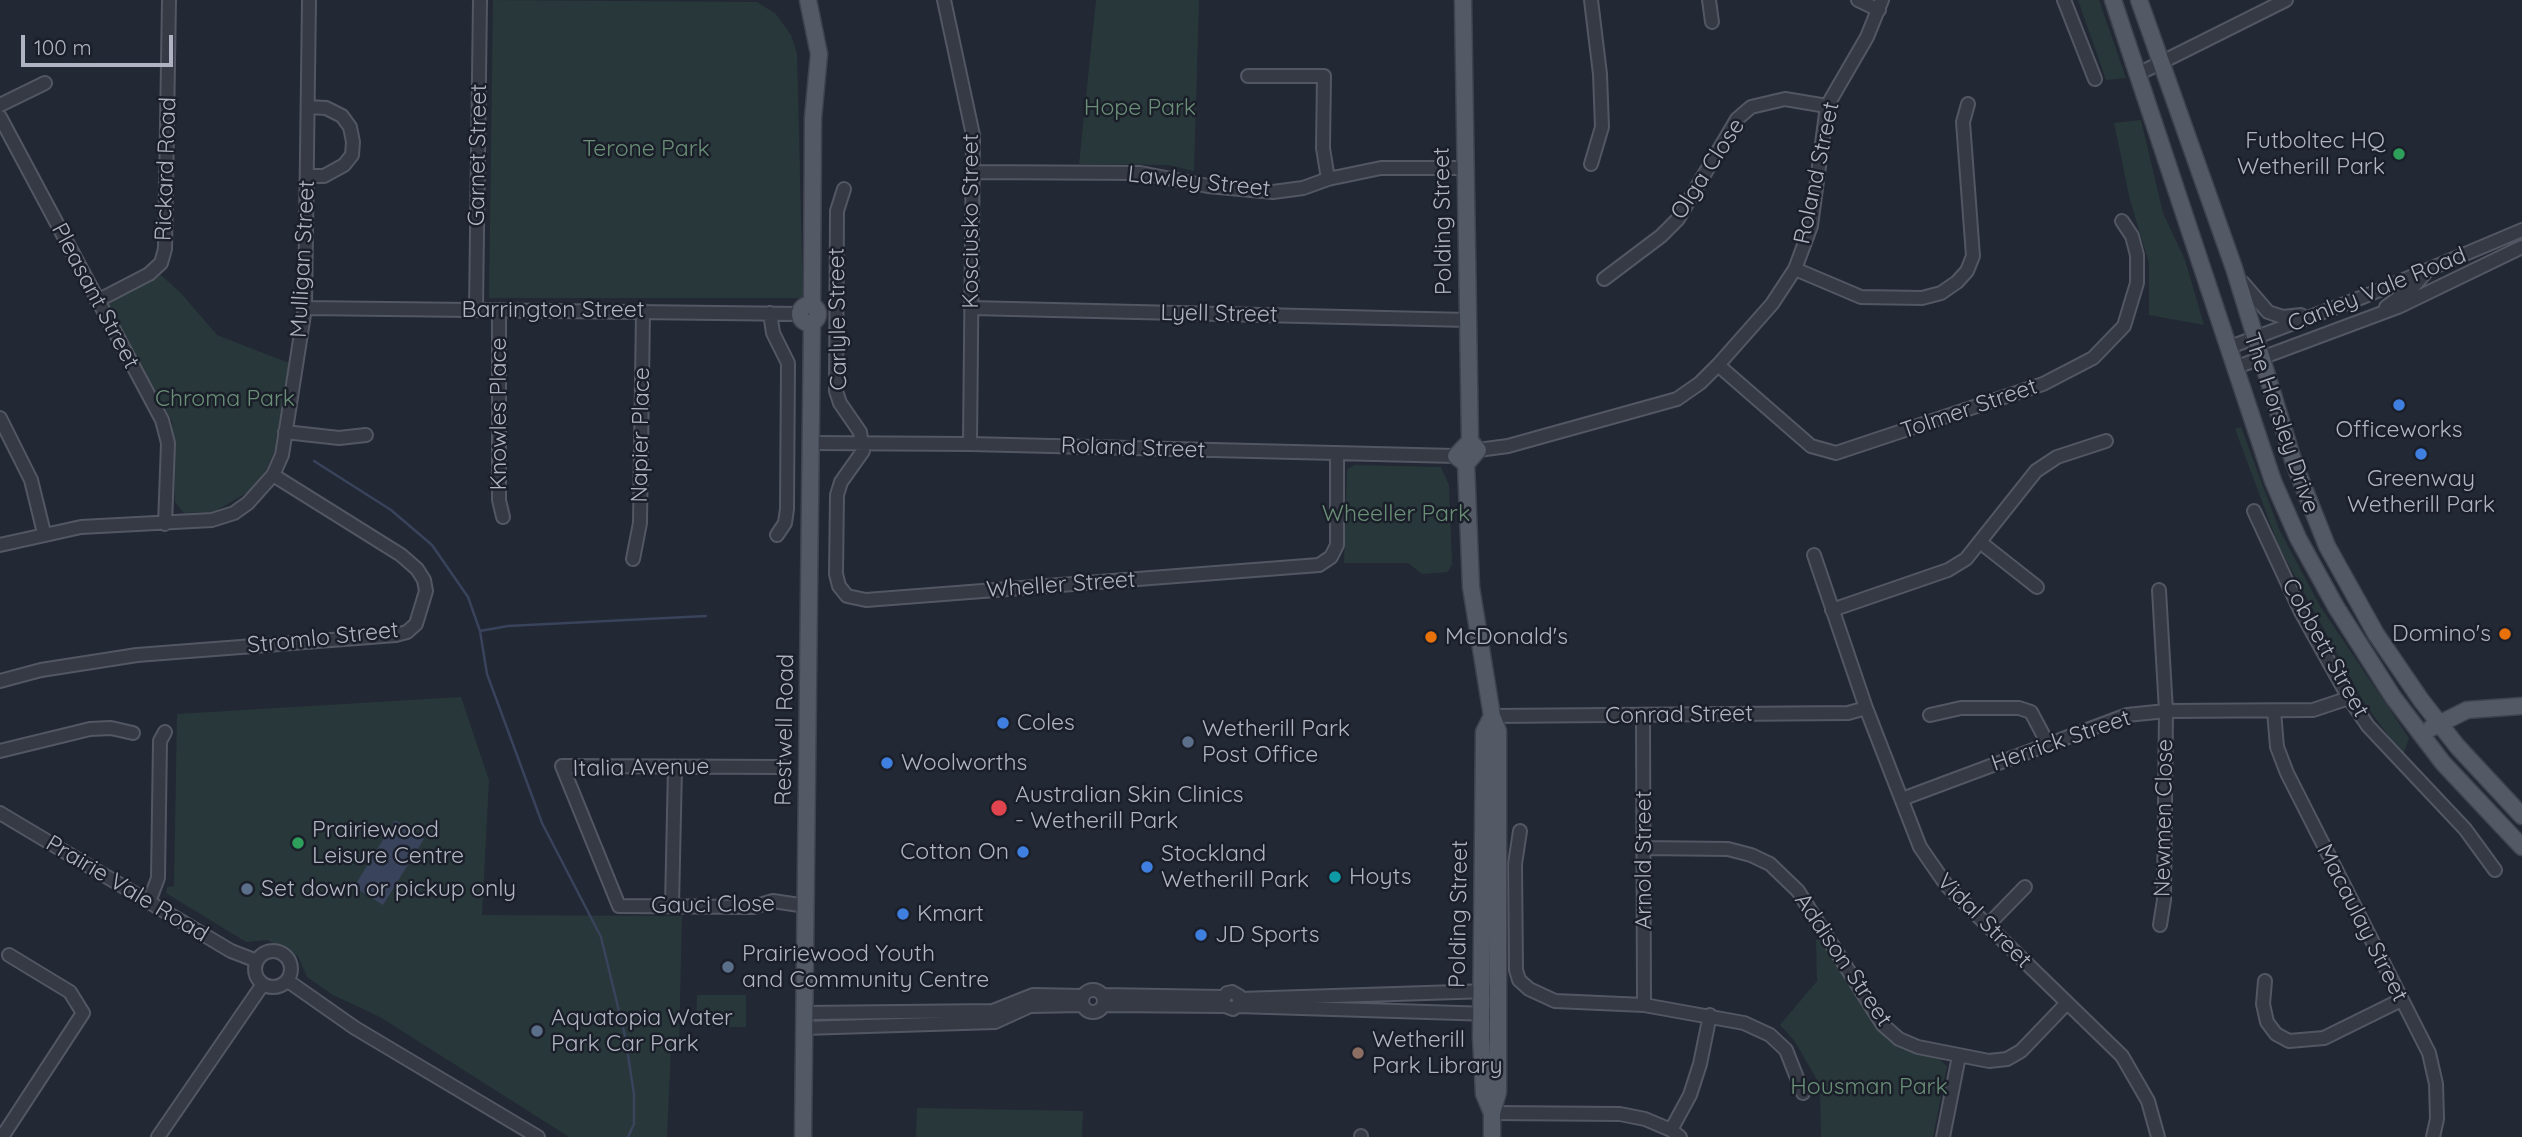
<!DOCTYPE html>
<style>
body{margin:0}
#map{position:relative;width:2522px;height:1137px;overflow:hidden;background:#222834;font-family:Quicksand,sans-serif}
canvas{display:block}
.scale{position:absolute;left:21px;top:35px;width:152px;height:32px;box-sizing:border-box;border:4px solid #b0b4c2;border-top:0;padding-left:9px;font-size:21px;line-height:24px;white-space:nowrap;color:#b0b4c2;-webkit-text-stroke:5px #1b1f2a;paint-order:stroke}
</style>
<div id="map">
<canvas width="2522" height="1137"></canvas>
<div class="scale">100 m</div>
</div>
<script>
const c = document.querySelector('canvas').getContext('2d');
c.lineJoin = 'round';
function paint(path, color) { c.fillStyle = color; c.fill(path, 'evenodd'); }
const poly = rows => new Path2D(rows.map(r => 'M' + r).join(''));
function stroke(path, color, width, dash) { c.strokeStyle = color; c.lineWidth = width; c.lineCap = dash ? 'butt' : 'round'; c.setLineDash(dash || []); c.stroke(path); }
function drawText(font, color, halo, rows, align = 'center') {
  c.font = font + ' Quicksand,sans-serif'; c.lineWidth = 5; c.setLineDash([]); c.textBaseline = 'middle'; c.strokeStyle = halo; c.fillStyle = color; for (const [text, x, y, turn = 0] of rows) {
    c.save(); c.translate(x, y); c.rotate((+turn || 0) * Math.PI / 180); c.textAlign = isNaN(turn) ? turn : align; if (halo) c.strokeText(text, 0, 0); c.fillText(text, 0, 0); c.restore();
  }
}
paint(poly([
 [493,0,757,2,776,14,791,35,797,54,803,298,489,298],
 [1096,0,1199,0,1194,171,1168,165,1079,164],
 [2078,0,2099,0,2126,78,2106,80],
 [2141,120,2163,213,2185,260,2204,325,2149,315,2149,263,2130,200,2114,123],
 [161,275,181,293,217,335,289,363,274,452,264,474,250,491,214,512,184,513,175,502,172,421,110,310,110,302,115,298],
 [2241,427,2279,529,2320,606,2409,738,2403,756,2363,701,2279,547,2235,429],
 [1354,465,1441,467,1449,485,1452,564,1448,572,1422,574,1408,563,1344,563,1347,470],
 [461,697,489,780,482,915,682,916,679,1047,671,1047,667,1137,569,1137,380,1017,333,995,307,977,298,956,267,940,246,942,166,893,167,887,174,886,177,714],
 [1819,938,1886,1039,1902,1049,1939,1059,1947,1066,1933,1137,1821,1137,1820,1085,1794,1040,1780,1025,1817,981,1816,940],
 [697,995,746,995,746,1027,696,1027],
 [917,1108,1083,1111,1082,1137,916,1137]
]), '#283739');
paint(poly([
 [395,820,424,839,383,905,354,887]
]), '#39435c');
stroke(poly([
 [314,461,391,510,432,545,468,597,480,631,487,674,542,823,601,937,625,1036,634,1094,634,1124,628,1137],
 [480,631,508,626,706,616]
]), '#39435c', 2.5);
const minor = poly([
 [944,0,973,135,970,444],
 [1709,0,1712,22],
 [1858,0,1879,10],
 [2064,0,2095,79],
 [2138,74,2286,0],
 [1248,76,1324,76,1323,148,1328,179],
 [0,105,45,83],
 [0,117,162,420,168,443,165,524],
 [1591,164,1602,127,1600,74,1591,0],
 [973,172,1140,173,1208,186,1273,192,1303,188,1328,179,1381,168,1464,168],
 [308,176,324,176,344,165,352,155,353,142,350,127,342,116,326,108,309,107],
 [844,189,837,211,836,391,840,403,860,432,863,451,841,482,837,495,836,574,839,586,847,596,866,600,1319,565,1331,557,1337,545,1337,454],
 [1795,269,1861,297,1922,298,1941,293,1957,282,1967,271,1973,256,1963,122,1968,104],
 [1604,279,1661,236,1678,219,1737,119,1751,107,1785,99,1827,106],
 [2243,283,2268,312,2283,317,2301,315],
 [97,301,149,274,161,263,165,249,169,0],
 [2386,307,2413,287,2427,271],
 [305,308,800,314],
 [971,308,1468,320],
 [476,309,480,0],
 [499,310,499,500,503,517],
 [770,313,773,333,788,363,787,509,785,523,777,535],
 [2230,347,2363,297,2522,230],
 [1718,365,1811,446,1836,453,2043,384,2093,358,2124,326,2137,283,2137,255,2132,236,2122,221],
 [2237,367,2398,307,2522,247],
 [0,418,31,480,44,533],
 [285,432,339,438,366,435],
 [811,443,970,444,1456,456],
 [1478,450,1508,446,1677,399,1700,383,1718,365,1772,304,1795,269,1811,226,1827,106,1867,37,1882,0],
 [2254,511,2300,610,2349,698,2368,726,2465,829,2495,870],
 [1980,542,2037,587],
 [0,545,81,527,212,520,234,513,248,503,273,475,282,455,305,308,309,0],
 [1814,555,1866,708,1920,847,1947,886,2122,1056,2148,1101,2158,1137],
 [633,559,640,523,643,311],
 [2159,590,2166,711,2164,900,2160,925],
 [1832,610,1948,570,1966,559,2036,471,2057,457,2106,441],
 [0,681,41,670,137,655,396,635,407,632,416,624,426,591,424,580,417,569,401,555,273,475],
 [2274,711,2277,747,2287,773,2429,1053,2436,1084,2437,1119,2433,1137],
 [1930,715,1961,708,2019,708,2031,712,2048,744],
 [1492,716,1848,713,1866,708],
 [1643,716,1644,1005],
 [0,751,90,729,111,728,133,733],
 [783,767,562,766,619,906,753,907,773,901,806,906],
 [1902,799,2127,715,2166,711,2313,710,2349,698],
 [0,813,231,951,257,961],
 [1520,831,1515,864,1516,970,1519,980,1529,989,1555,1001,1644,1005,1744,1023,1770,1035,1786,1050,1803,1093],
 [1644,848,1728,849,1751,855,1770,864,1798,891,1883,1025,1899,1039,1918,1047,1989,1061,2007,1059,2021,1051,2067,1003],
 [149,902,158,878,160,741,165,732],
 [672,906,675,767],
 [1987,926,2025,887],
 '255 969a18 18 0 1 1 36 0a18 18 0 1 1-36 0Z',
 [288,981,355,1028,538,1137],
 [2265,981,2263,1004,2267,1022,2276,1034,2289,1041,2324,1038,2401,1000],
 '1082 1001a11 11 0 1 1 22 0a11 11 0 1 1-22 0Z',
 [1103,995,1223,997],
 [1240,999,1488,991],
 [1103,1005,1225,1006,1233,1009,1239,1004,1239,996,1232,992,1227,993,1223,1000,1225,1006],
 [1238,1006,1490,1014],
 [804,1013,993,1011,1033,995,1083,996],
 [804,1028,995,1022,1030,1006,1083,1005],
 [1492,1113,1620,1114,1645,1119,1671,1130,1680,1137],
 [1671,1130,1690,1095,1700,1064,1710,1015],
 [2,1137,83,1013,70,992,9,955],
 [158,1137,263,984],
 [1361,1137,1361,1136],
 [1943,1137,1959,1056]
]);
const major = poly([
 [808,0,819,54,813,118,812,306],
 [1463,0,1470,441],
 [2113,0,2273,481,2298,538,2336,607,2393,697,2443,763,2522,847],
 [2139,0,2234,268,2294,463,2327,546,2376,634,2421,700,2457,746,2522,816],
 '800 314a9 9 0 1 1 18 0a9 9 0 1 1-18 0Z',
 [1466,464,1471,587,1492,716,1498,731,1498,1092,1492,1113,1492,1137],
 [1466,464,1456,456,1470,441],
 [1466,464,1478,450,1470,441],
 [1492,716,1484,732,1481,1037,1484,1094,1492,1113],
 [2431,728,2467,710,2522,706],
 [803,1137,812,323]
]);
stroke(minor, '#535763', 16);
stroke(major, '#3f434f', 19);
stroke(minor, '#353a45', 12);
stroke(major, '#535965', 16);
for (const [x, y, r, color] of [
 [2399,154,7,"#2e9e5b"],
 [2399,405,7,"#3f7fe0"],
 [2421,454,7,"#3f7fe0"],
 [2505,634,7,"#e8710a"],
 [1431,637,7,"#e8710a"],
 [1003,723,7,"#3f7fe0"],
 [1188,742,7,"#5c6f8a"],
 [887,763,7,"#3f7fe0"],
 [999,808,9,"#e0444e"],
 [298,843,7,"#2e9e5b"],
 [1023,852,7,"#3f7fe0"],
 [1147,867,7,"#3f7fe0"],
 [1335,877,7,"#0f9aa8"],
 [247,889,7,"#5c6f8a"],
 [903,914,7,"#3f7fe0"],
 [1201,935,7,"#3f7fe0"],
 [728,967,7,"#5c6f8a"],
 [537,1031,7,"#5c6f8a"],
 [1358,1053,7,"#8d6e63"]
]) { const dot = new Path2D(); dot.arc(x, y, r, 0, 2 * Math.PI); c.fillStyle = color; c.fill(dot); stroke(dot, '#1b1f2a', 2.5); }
drawText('23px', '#6a8f77', '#1b1f2a', [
 ["Hope Park",1140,108],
 ["Terone Park",646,149],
 ["Chroma Park",225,399],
 ["Wheeller Park",1396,514],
 ["Housman Park",1869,1087]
]);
drawText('23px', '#b0b4c2', '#1b1f2a', [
 ["Futboltec HQ",2385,141,"right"],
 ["Wetherill Park",2385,167,"right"],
 ["Officeworks",2399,430,"center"],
 ["Greenway",2421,479,"center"],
 ["Wetherill Park",2421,505,"center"],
 ["Domino's",2491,634,"right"],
 ["McDonald's",1445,637],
 ["Coles",1017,723],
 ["Wetherill Park",1202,729],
 ["Post Office",1202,755],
 ["Woolworths",901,763],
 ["Australian Skin Clinics",1015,795],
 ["- Wetherill Park",1015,821],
 ["Prairiewood",312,830],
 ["Leisure Centre",312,856],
 ["Cotton On",1009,852,"right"],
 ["Stockland",1161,854],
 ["Wetherill Park",1161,880],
 ["Hoyts",1349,877],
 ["Set down or pickup only",261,889],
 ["Kmart",917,914],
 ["JD Sports",1215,935],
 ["Prairiewood Youth",742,954],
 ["and Community Centre",742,980],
 ["Aquatopia Water",551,1018],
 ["Park Car Park",551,1044],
 ["Wetherill",1372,1040],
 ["Park Library",1372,1066]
], 'left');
drawText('23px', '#b0b4c2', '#1b1f2a', [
 ["Garnet Street",478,155,-89],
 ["Rickard Road",166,169,-88],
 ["Olga Close",1708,169,-57],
 ["Roland Street",1817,173,-78],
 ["Lawley Street",1199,182,6],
 ["Kosciusko Street",971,221,-90],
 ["Polding Street",1443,221,-91],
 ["Mulligan Street",303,259,-87],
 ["Canley Vale Road",2377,290,-22],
 ["Pleasant Street",95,296,62],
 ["Barrington Street",553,310],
 ["Lyell Street",1219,314,1],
 ["Carlyle Street",838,319,-91],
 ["Tolmer Street",1969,409,-19],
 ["Knowles Place",499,414,-90],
 ["The Horsley Drive",2281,423,71],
 ["Napier Place",641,435,-89],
 ["Roland Street",1133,448,2],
 ["Wheller Street",1061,585,-4],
 ["Stromlo Street",323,638,-6],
 ["Cobbett Street",2325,648,61],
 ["Conrad Street",1679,715,-1],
 ["Restwell Road",785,730,-89],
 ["Herrick Street",2061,741,-19],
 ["Italia Avenue",641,768,-1],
 ["Newmen Close",2164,818,-89],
 ["Arnold Street",1644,860,-90],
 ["Prairie Vale Road",127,889,31],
 ["Gauci Close",713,905,-1],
 ["Polding Street",1459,914,-89],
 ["Vidal Street",1984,921,45],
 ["Macaulay Street",2362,923,63],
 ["Addison Street",1843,960,56]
]);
</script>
